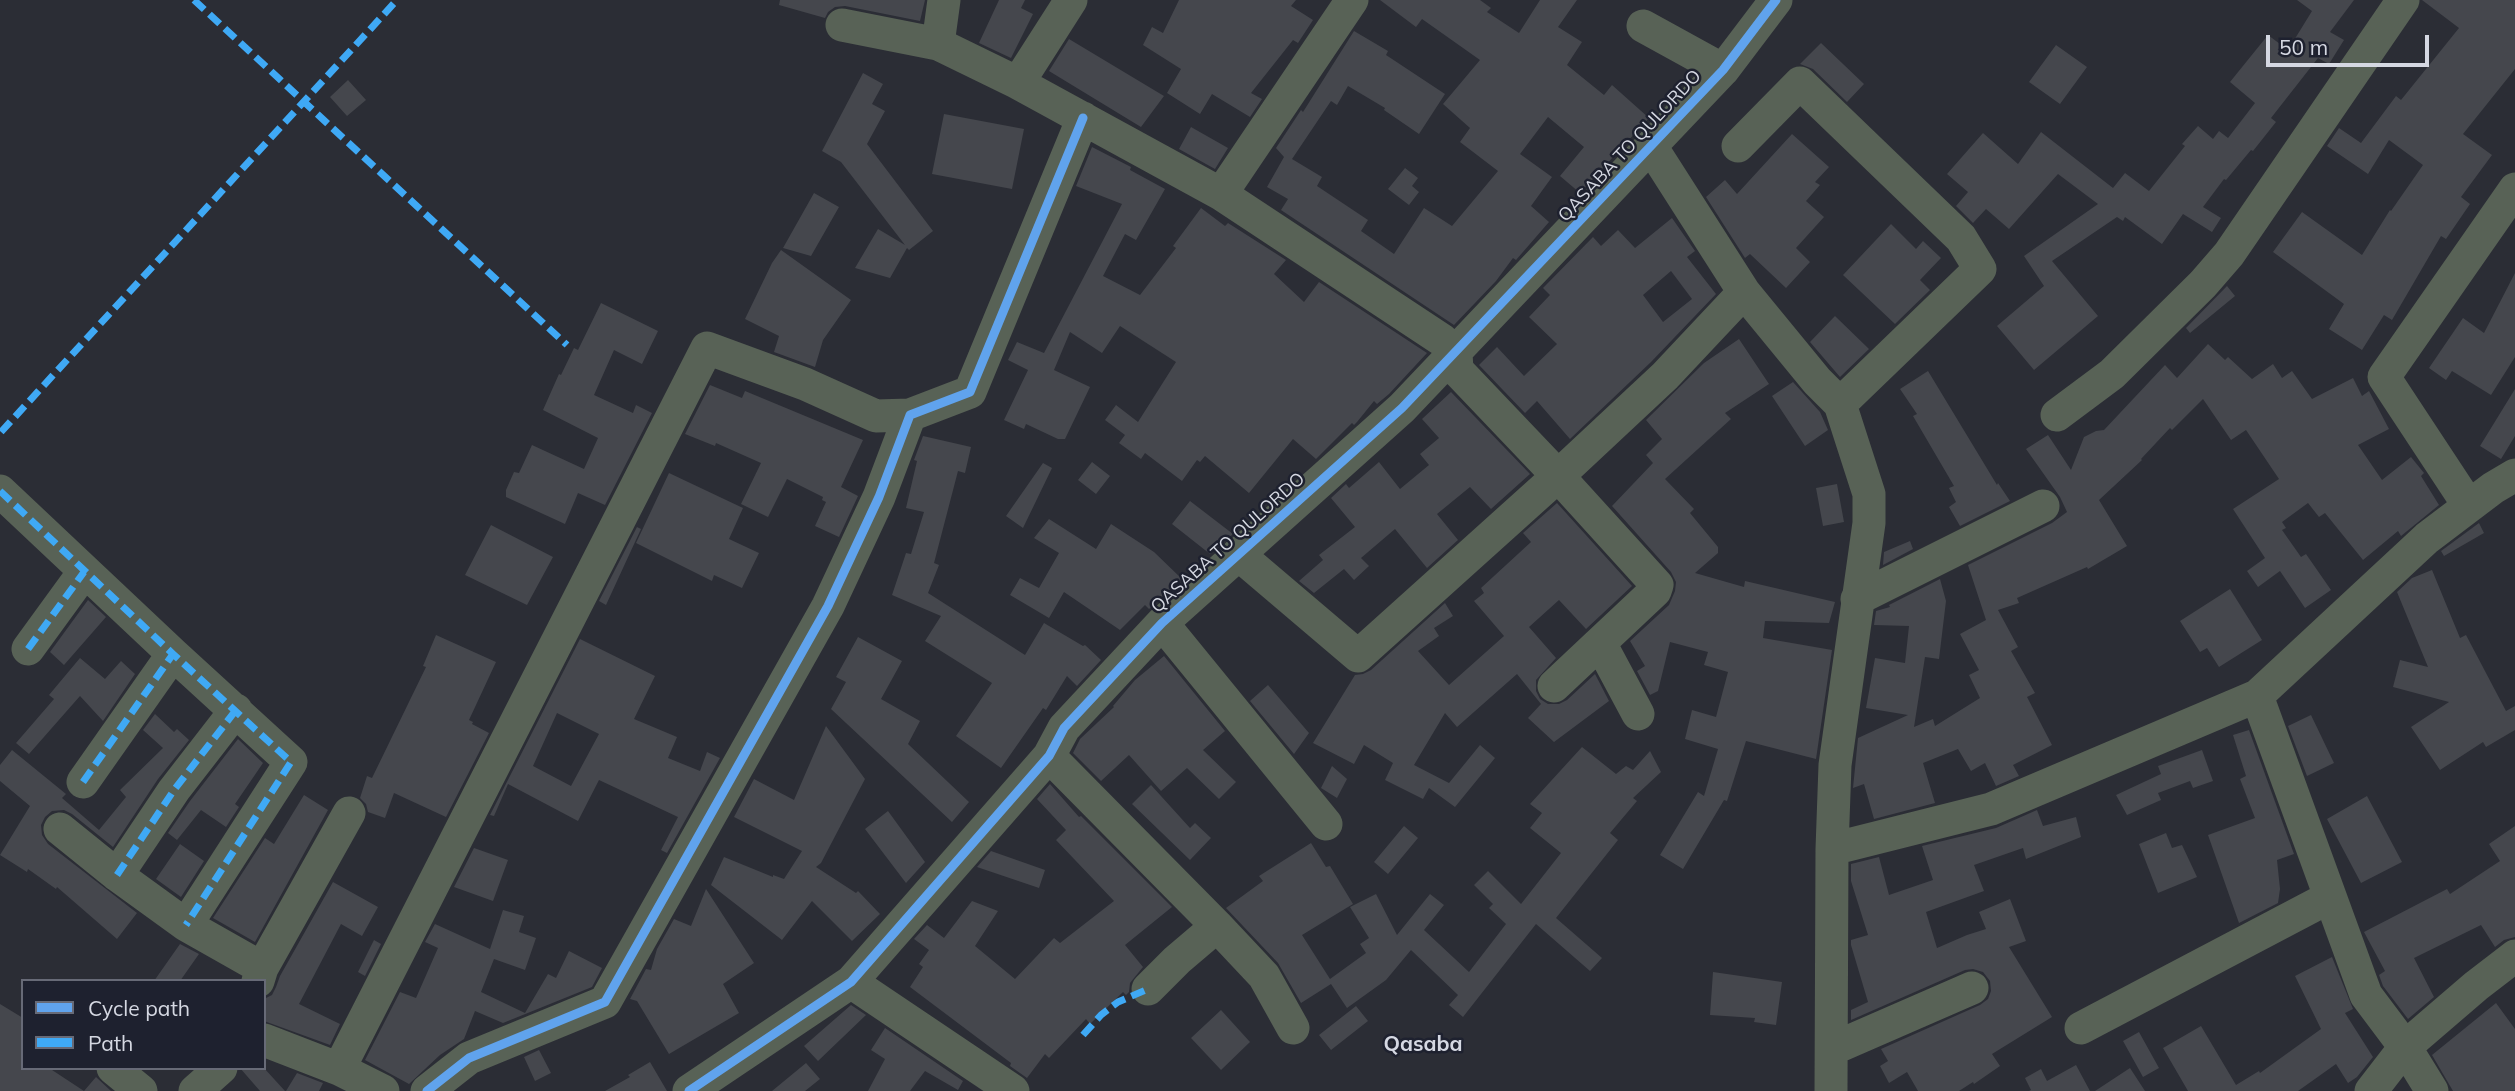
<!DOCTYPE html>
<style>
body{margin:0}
#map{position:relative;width:2515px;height:1091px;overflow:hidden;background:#2b2d35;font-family:Mulish,sans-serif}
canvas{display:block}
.legend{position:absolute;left:21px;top:979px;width:245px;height:91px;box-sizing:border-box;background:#1e212f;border:2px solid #676a77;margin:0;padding:9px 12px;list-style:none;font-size:21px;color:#d5d8e2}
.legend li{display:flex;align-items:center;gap:14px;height:35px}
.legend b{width:35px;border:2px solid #676a77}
.scale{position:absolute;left:2266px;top:35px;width:163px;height:32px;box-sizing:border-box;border:4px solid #d5d8e2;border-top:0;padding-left:9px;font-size:21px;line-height:24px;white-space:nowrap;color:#d5d8e2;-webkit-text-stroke:5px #1e212f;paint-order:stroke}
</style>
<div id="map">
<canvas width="2515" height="1091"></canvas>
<ul class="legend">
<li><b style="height:9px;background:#60a3ed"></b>Cycle path</li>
<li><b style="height:9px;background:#3fa9f5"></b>Path</li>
</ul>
<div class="scale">50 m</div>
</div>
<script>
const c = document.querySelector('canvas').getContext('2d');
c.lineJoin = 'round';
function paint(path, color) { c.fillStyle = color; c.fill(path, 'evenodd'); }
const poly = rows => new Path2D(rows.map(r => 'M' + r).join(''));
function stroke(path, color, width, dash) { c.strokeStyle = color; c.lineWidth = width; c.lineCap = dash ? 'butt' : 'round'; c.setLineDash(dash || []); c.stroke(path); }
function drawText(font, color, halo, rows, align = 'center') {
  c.font = font + ' Mulish,sans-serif'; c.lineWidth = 5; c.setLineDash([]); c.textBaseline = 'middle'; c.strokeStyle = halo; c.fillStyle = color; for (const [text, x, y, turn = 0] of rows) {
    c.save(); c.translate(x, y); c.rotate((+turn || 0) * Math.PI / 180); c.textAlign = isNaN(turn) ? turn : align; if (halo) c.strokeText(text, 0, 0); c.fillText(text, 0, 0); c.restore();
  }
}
paint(poly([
 [780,0,925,0,920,21,845,6,835,7,828,12,825,18,779,5],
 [999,0,1025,0,1021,8,1033,14,1011,58,979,43],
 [1179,0,1296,0,1291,6,1313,20,1298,43,1293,40,1251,93,1262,99,1250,117,1212,94,1200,114,1167,93,1181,69,1143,45,1152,27,1163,33],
 [1380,0,1480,0,1491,8,1487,12,1519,33,1540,0,1577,0,1558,27,1582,42,1567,65,1604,95,1612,85,1649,118,1580,193,1560,176,1584,147,1548,117,1520,154,1552,177,1531,206,1549,222,1516,260,1513,258,1496,281,1454,325,1281,210,1288,199,1267,187,1284,157,1276,148,1301,110,1303,112,1354,31,1388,51,1386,55,1445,94,1419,134,1384,110,1385,108,1348,86,1337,105,1331,101,1292,159,1322,177,1317,186,1368,220,1361,231,1394,254,1424,208,1452,226,1498,171,1460,142,1470,128,1443,104,1480,60,1422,19,1416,27],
 [2297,0,2354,0,2330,32,2344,40,2329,64,2318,58,2271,118,2276,122,2253,151,2251,150,2226,180,2224,179,2203,207,2221,218,2212,232,2183,214,2162,244,2125,217,2123,221,2117,217,2052,261,2098,316,2034,370,1997,326,2044,286,2024,256,2098,204,2058,174,2009,229,1986,209,1973,223,1956,206,1968,192,1947,174,1983,133,2018,164,2041,132,2113,188,2125,173,2149,191,2185,146,2182,144,2198,126,2213,139,2219,131,2228,138,2255,103,2230,82,2268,35,2288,50,2312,11],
 [2422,0,2515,0,2515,69,2463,134,2492,155,2461,197,2470,204,2446,239,2441,236,2392,320,2384,315,2362,350,2329,329,2344,304,2273,252,2302,212,2362,255,2390,210,2391,211,2423,165,2389,140,2368,174,2327,146,2339,128,2361,143,2396,96,2401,100,2459,28],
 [1069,39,1164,96,1141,127,1049,71],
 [1821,43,1864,84,1847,102,1813,69,1800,64],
 [2056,45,2087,67,2060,104,2029,82],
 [863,73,883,84,872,104,885,111,867,144,933,231,909,250,907,248,890,278,855,268,878,229,905,245,841,162,822,151],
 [348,80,366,100,347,116,330,97],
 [944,114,1024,129,1012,189,932,174],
 [1191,127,1228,148,1215,169,1179,149],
 [1792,134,1829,167,1815,182,1820,185,1806,201,1824,217,1796,248,1810,262,1786,288,1750,254,1745,258,1706,197,1725,180,1737,194],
 [1092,147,1131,167,1130,170,1165,189,1136,240,1125,234,1103,276,1140,295,1176,248,1173,246,1201,208,1225,226,1228,223,1286,260,1274,274,1304,302,1319,282,1427,353,1389,394,1377,404,1374,401,1357,422,1354,425,1352,423,1316,459,1293,439,1249,493,1205,456,1200,462,1197,460,1182,481,1145,453,1141,459,1119,443,1125,435,1105,420,1116,405,1138,422,1176,362,1120,326,1102,353,1070,332,1054,370,1090,387,1065,439,1058,439,1026,424,1024,429,1004,420,1028,370,1008,360,1017,342,1044,353,1122,204,1076,186],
 [1405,168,1418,178,1412,186,1419,192,1409,205,1388,189],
 [814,193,839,207,811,256,783,248],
 [1672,218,1695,251,1687,257,1716,294,1651,362,1570,439,1537,401,1525,413,1479,365,1497,347,1524,376,1557,344,1529,317,1550,295,1543,288,1593,237,1601,246,1618,230,1635,248],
 [1671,271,1692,299,1663,322,1643,295],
 [1891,224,1916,249,1923,241,1941,258,1920,280,1930,290,1895,324,1843,275],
 [781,250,851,300,823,340,815,367,774,352,779,336,745,319,772,263],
 [2515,273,2515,357,2491,395,2452,371,2446,380,2429,368,2463,318,2484,333],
 [2227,286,2235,296,2190,333,2186,328],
 [601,303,658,331,642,364,614,350,594,395,633,413,636,405,652,413,605,505,578,493,565,524,506,497,506,490,514,472,519,473,532,445,584,469,598,438,543,410,559,374,561,375,574,348,578,350],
 [1835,316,1869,349,1840,377,1810,342],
 [1739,339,1769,384,1725,413,1731,419,1665,479,1694,509,1690,513,1718,547,1718,553,1695,573,1744,587,1745,581,1835,602,1829,623,1765,621,1763,638,1832,650,1816,759,1746,741,1727,801,1724,800,1683,869,1660,855,1698,792,1704,796,1718,749,1685,739,1692,710,1716,717,1728,672,1704,665,1708,652,1670,642,1658,691,1650,695,1637,671,1645,666,1630,641,1669,605,1675,591,1676,582,1671,572,1612,506,1653,463,1646,455,1662,439,1646,420,1704,363],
 [2208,344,2225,360,2228,357,2252,379,2273,364,2282,378,2292,371,2312,399,2353,378,2362,396,2369,391,2389,429,2358,445,2382,480,2411,457,2424,473,2421,476,2439,505,2401,536,2398,531,2363,560,2325,513,2319,517,2308,503,2282,522,2286,528,2282,530,2301,557,2306,554,2331,590,2305,608,2280,571,2258,587,2247,571,2265,558,2233,509,2279,479,2246,430,2231,440,2203,399,2172,430,2170,428,2141,459,2142,460,2099,500,2127,546,2088,569,2087,567,2017,598,2019,603,1998,610,2018,647,2011,651,2035,693,2027,697,2052,745,2013,765,2019,776,1996,786,1985,763,1971,771,1958,749,1923,763,1935,803,1874,819,1864,784,1853,788,1858,738,1908,715,1866,708,1875,658,1905,663,1909,626,1874,625,1876,611,1890,607,1889,605,1940,579,1946,601,1939,659,1925,657,1914,727,1933,719,1935,726,1980,698,1969,675,1979,670,1960,634,1986,620,1968,565,2052,523,2067,512,2060,497,2026,449,2048,435,2071,470,2084,437,2096,431,2104,430,2165,365,2177,378],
 [1928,371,1997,485,1998,483,2010,501,1960,526,1949,507,1956,502,1949,488,1954,486,1913,416,1917,414,1900,389],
 [1793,382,1820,412,1828,430,1805,446,1772,396],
 [710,385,742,398,745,391,863,440,841,487,858,496,839,537,815,526,826,502,822,500,823,497,787,479,768,517,741,504,761,463,716,443,715,446,685,434],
 [2515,389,2515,436,2501,459,2480,446],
 [1451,392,1530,474,1491,509,1470,487,1437,514,1458,540,1427,568,1395,529,1361,558,1369,566,1354,580,1344,569,1314,593,1299,581,1323,560,1319,555,1355,527,1331,498,1346,484,1349,488,1379,462,1400,489,1429,465,1420,454,1439,438,1422,419],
 [923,436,971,447,965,473,958,471,934,563,939,565,928,593,1025,655,1044,623,1083,646,1085,645,1101,660,1077,686,1067,676,1046,710,1043,708,1001,768,956,736,992,683,925,641,941,616,892,595,906,553,911,554,924,512,906,508,917,461,914,460],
 [1092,462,1110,476,1096,494,1078,480],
 [1043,463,1052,468,1023,528,1006,516],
 [669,473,743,508,729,539,759,553,742,588,714,575,712,581,636,543],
 [1837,484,1844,522,1823,526,1816,488],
 [1190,501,1233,534,1210,554,1172,524],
 [1557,503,1632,586,1586,629,1559,600,1529,627,1556,658,1536,680,1536,691,1540,699,1548,704,1559,704,1567,700,1595,674,1609,701,1554,742,1528,718,1541,704,1517,674,1457,727,1445,713,1414,765,1449,783,1480,745,1495,758,1455,807,1429,788,1423,799,1385,780,1393,763,1364,745,1354,764,1313,743,1355,675,1363,674,1371,670,1445,603,1453,616,1434,628,1439,636,1418,651,1449,685,1504,636,1474,601,1484,593,1481,588,1531,542,1523,533],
 [1049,519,1096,549,1111,524,1154,552,1182,579,1149,609,1145,605,1120,630,1064,592,1049,618,1010,595,1020,578,1039,588,1059,553,1034,538],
 [2479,523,2484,533,2444,556,2441,551],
 [491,525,553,557,527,605,465,575],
 [637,527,641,529,606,605,599,601],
 [1910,541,1913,549,1883,565,1884,552],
 [2432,570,2460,638,2466,635,2506,711,2515,706,2515,730,2486,747,2483,742,2440,770,2411,727,2449,702,2393,687,2400,660,2428,667,2397,592,2412,578],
 [2230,589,2262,640,2219,667,2207,648,2200,652,2180,621],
 [88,600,106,617,64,665,50,652],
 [436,635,496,662,469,720,473,722,472,724,489,733,446,817,394,793,385,818,368,812,366,804,360,798,367,776,372,778,426,667,423,666],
 [858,637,902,661,881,699,920,721,908,744,969,802,952,822,831,709,846,682,836,677],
 [580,639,655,676,634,719,677,737,668,758,700,771,707,752,720,758,667,853,661,850,678,817,599,780,578,821,508,784,494,816,490,815],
 [557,713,599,734,571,786,533,766],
 [1164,656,1225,731,1203,750,1236,782,1219,799,1187,768,1161,791,1129,755,1101,781,1073,753,1080,739,1114,707,1113,706,1135,680],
 [80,658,105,679,121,661,135,674,103,721,80,696,29,754,16,743,54,699,49,695],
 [1268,685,1309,733,1294,754,1250,701],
 [155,714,174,732,177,729,189,740,158,779,113,847,72,814,64,810,52,811,45,817,41,825,42,835,48,844,137,913,117,939,57,887,56,889,28,869,27,872,0,855,30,806,0,781,0,765,12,750,66,794,62,798,99,830,126,797,120,790,163,748,143,730],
 [2311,715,2334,763,2307,776,2288,726],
 [826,726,865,779,821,863,816,867,856,893,858,891,880,914,852,941,812,901,782,940,711,885,724,857,773,877,773,875,784,879,802,851,734,817,754,779,794,800],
 [2249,730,2294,854,2277,860,2280,889,2278,903,2239,923,2208,835,2255,818,2240,779,2246,776,2233,735],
 [238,739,263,763,235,804,239,807,226,827,201,810,177,840,168,833,190,801],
 [1582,747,1616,774,1626,766,1633,770,1650,751,1661,772,1633,798,1637,801,1610,833,1618,840,1556,918,1602,958,1590,971,1536,924,1463,1017,1449,1005,1458,995,1411,950,1386,980,1347,1008,1331,984,1301,1003,1278,963,1226,908,1263,881,1259,876,1311,843,1326,867,1330,866,1353,904,1302,935,1330,979,1366,953,1360,944,1369,938,1350,907,1376,894,1397,935,1430,894,1444,905,1424,930,1469,972,1506,924,1489,908,1493,904,1474,885,1488,871,1521,904,1561,853,1530,828,1542,813,1530,804],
 [2202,750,2213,781,2193,788,2190,781,2158,793,2161,800,2127,815,2116,795,2161,774,2158,766],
 [1332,766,1347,779,1337,798,1321,788],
 [1050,784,1079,817,1081,816,1172,907,1125,945,1143,967,1130,983,1129,992,1126,995,1123,992,1090,1024,1086,1019,1049,1058,1045,1054,1027,1078,1010,1066,1011,1063,910,987,923,967,919,964,929,950,914,939,927,925,944,938,972,901,998,911,975,946,1015,979,1054,938,1060,943,1114,901,1056,840,1066,830,1037,799],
 [1151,785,1190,828,1195,823,1211,838,1190,860,1132,804],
 [304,795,328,810,255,942,213,918,265,838,274,844],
 [2367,796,2402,862,2361,883,2327,819],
 [2037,810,2043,826,2076,817,2081,837,2026,859,2023,848,1974,865,1984,891,1926,912,1937,948,1967,935,1986,929,1979,912,2010,899,2026,941,2009,947,2052,1017,1992,1054,2000,1066,1974,1084,1973,1082,1959,1091,1918,1091,1907,1072,1889,1083,1880,1066,1888,1061,1881,1049,1980,1005,1988,999,1991,991,1990,981,1983,972,1973,969,1965,970,1851,1020,1851,1010,1868,1002,1851,945,1851,940,1868,935,1851,881,1851,864,1879,857,1889,895,1933,880,1922,846,1996,828],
 [888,811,925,862,906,883,865,829],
 [1404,826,1418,838,1388,874,1374,862],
 [2515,826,2515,937,2504,940,2495,947,2481,925,2414,958,2434,997,2408,1019,2383,986,2379,975,2385,971,2364,932,2447,889,2450,894,2500,861,2489,844],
 [2166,833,2172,848,2182,845,2197,877,2158,893,2139,844],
 [180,844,204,861,181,897,156,879],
 [474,848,508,860,493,901,454,887],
 [991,851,1045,870,1039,888,977,867],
 [333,882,378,907,362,936,341,924,299,1004,340,1024,330,1045,264,1021,264,999,272,995,276,987,280,976],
 [706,889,754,963,723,984,739,1013,669,1054,637,1001,630,999,646,969,651,970,657,949,674,919,691,926],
 [503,910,524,916,519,932,536,938,525,970,494,959,481,992,525,1013,548,974,556,978,569,951,602,968,592,987,503,1023,475,1011,464,1039,440,1055,409,1084,365,1060,400,992,416,998,438,948,425,942,435,924,490,949],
 [374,940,381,944,365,976,358,972],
 [180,944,199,954,180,981,154,981],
 [2332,957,2353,1009,2345,1013,2373,1057,2357,1077,2348,1083,2336,1064,2298,1091,2188,1091,2163,1048,2201,1026,2236,1085,2259,1071,2260,1073,2321,1029,2295,976],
 [1713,972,1782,982,1776,1025,1754,1022,1755,1018,1710,1015],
 [2496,1003,2515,1029,2515,1091,2453,1091,2432,1055],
 [0,1004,23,1018,23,1068,49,1068,84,1091,96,1077,111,1091,0,1091],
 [851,1005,866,1015,818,1061,804,1046],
 [1356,1006,1368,1021,1331,1050,1319,1035],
 [1221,1010,1250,1042,1221,1070,1191,1038],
 [885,1028,963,1081,958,1090,925,1071,910,1091,868,1091,885,1059,871,1050],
 [2139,1032,2159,1068,2143,1077,2123,1041],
 [539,1050,551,1073,535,1081,524,1057],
 [650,1062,667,1091,605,1091,630,1077,628,1075],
 [806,1063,820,1079,805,1091,772,1091],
 [2076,1065,2090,1091,2029,1091,2031,1090,2025,1078,2041,1069,2047,1081],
 [240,1068,264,1068,285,1091,260,1091],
 [2130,1068,2145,1091,2095,1091],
 [297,1073,323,1083,319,1091,286,1091]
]), '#45474d');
stroke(poly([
 [842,25,938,44,1018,83,1221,194,1442,340,1456,353,1457,370,1558,476,1657,585,1655,591,1554,686],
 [1643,26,1723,70],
 [938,44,944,0],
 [1018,83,1071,0],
 [1738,146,1800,83,1961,238,1980,269,1840,404],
 [1652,148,1744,292,1817,381,1840,404,1869,494,1869,523,1835,765,1832,849,1831,1091],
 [1221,194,1352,0],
 [2057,415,2112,374,2203,284,2229,254,2403,0],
 [0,491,173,654,291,762,186,925],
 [2469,506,2384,377,2515,189],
 [1238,554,1358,656,1558,476,1665,376,1744,292],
 [1857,599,2043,506],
 [1162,623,1326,824],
 [1600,643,1638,714],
 [28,649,84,572],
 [2257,696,2366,995,2405,1047,2432,1091],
 [1049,756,1217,926,1264,976,1293,1028],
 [83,782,173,654],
 [60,829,117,875,186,925,262,968],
 [1832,849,1991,809,2257,696,2427,538,2493,488,2515,475],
 [117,875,174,790,236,710],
 [258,981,262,968,349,813],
 [851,982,1013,1091],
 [1148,989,1177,960,1217,926],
 [2081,1028,2330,897],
 [264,1040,339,1069,383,1091],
 [1832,1049,1972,988],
 [113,1068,141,1091],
 [339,1069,707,348,805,384,876,416,910,415],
 [195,1091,221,1068],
 [427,1091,469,1058,605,1002,828,606,879,497,910,415,970,392,1083,118],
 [689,1091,851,982,1049,756,1064,728,1162,623,1402,408,1723,70,1776,0],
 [2371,1091,2405,1047,2476,986,2515,956]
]), '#586256', 33);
stroke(poly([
 [194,0,567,345],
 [1,432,397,0],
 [0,491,173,654,291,762,186,925],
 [28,649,84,572],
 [83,782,173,654],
 [117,875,174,790,236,710],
 [1083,1035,1101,1015,1118,1002,1148,989]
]), '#3fa9f5', 7, [14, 7]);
stroke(poly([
 [427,1091,469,1058,605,1002,828,606,879,497,910,415,970,392,1083,118],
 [689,1091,851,982,1049,756,1064,728,1162,623,1402,408,1723,70,1776,0]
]), '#60a3ed', 9);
drawText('18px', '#d5d8e2', '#1e212f', [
 ["QASABA TO QULORDO",1630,146,-47],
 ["QASABA TO QULORDO",1228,543,-42]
]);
drawText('bold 21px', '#d5d8e2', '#1e212f', [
 ["Qasaba",1423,1045]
]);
</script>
